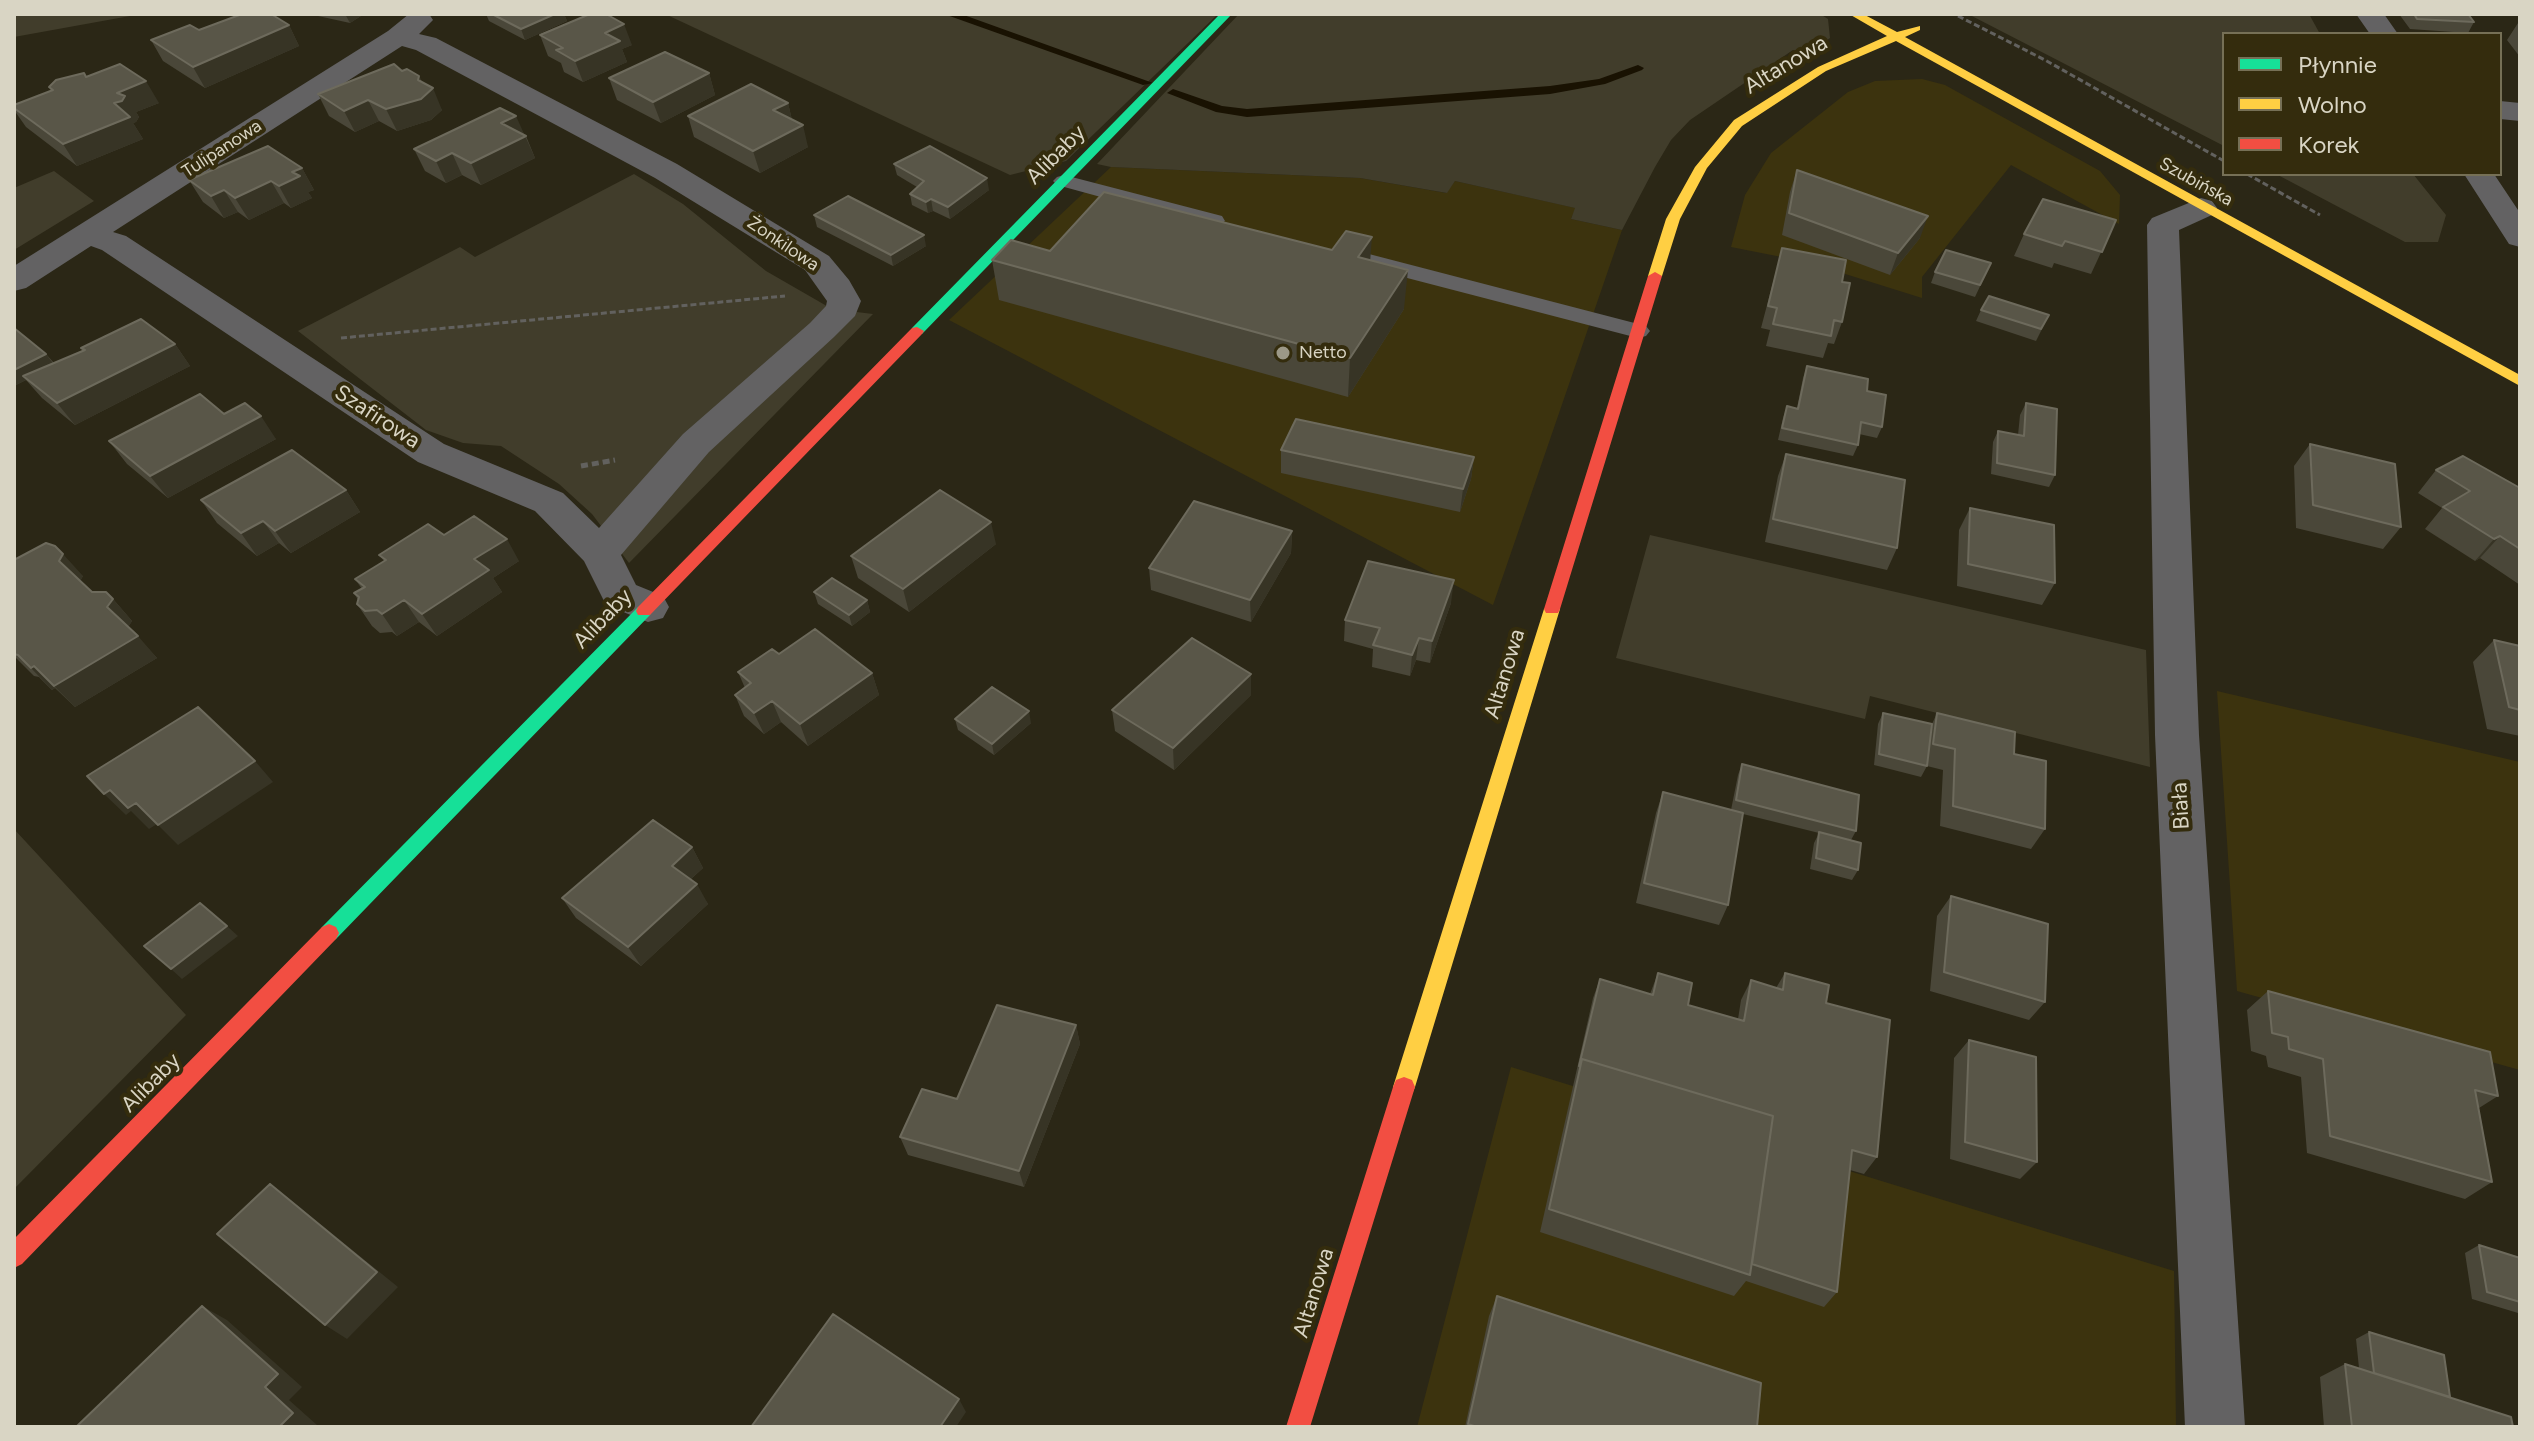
<!DOCTYPE html>
<meta charset="utf-8">
<style>
body{margin:0}
#map{position:relative;width:2534px;height:1441px;overflow:hidden;background:#2b2716;font-family:Figtree,sans-serif}
canvas{display:block}
.frame{position:absolute;inset:0;border:16px solid #d9d5c4;pointer-events:none}
.legend{position:absolute;left:2222px;top:32px;width:280px;height:144px;box-sizing:border-box;background:#342c0d;border:2px solid #767056;margin:0;padding:10px 14px;list-style:none;font-size:24px;color:#d9d5c4}
.legend li{display:flex;align-items:center;gap:16px;height:40px}
.legend b{width:40px;border:2px solid #767056}
</style>
<div id="map">
<canvas width="2534" height="1441"></canvas>
<div class="frame"></div>
<ul class="legend">
<li><b style="height:10px;background:#16e098"></b>Płynnie</li>
<li><b style="height:10px;background:#ffcf43"></b>Wolno</li>
<li><b style="height:10px;background:#f24e42"></b>Korek</li>
</ul>
</div>
<script>
const c = document.querySelector('canvas').getContext('2d');
c.lineJoin = 'round';
function paint(path, color) { c.fillStyle = color; c.fill(path, 'evenodd'); }
const poly = rows => new Path2D(rows.map(r => 'M' + r).join(''));
function stroke(path, color, width, dash) { c.strokeStyle = color; c.lineWidth = width; c.lineCap = dash ? 'butt' : 'round'; c.setLineDash(dash || []); c.stroke(path); }
function drawText(font, color, halo, rows, align = 'center') {
  c.font = font + ' Figtree,sans-serif'; c.lineWidth = 8; c.setLineDash([]); c.textBaseline = 'middle'; c.strokeStyle = halo; c.fillStyle = color; for (const [text, x, y, turn = 0] of rows) {
    c.save(); c.translate(x, y); c.rotate((+turn || 0) * Math.PI / 180); c.textAlign = isNaN(turn) ? turn : align; if (halo) c.strokeText(text, 0, 0); c.fillText(text, 0, 0); c.restore();
  }
}
paint(poly([
 [1922,79,1945,85,2100,171,2120,195,2119,224,2011,165,1922,277,1922,298,1807,262,1731,247,1745,195,1771,153,1848,92,1875,81],
 [1111,167,1360,178,1446,193,1455,181,1576,208,1571,219,1622,230,1493,605,949,320],
 [2217,691,2520,762,2520,1070,2237,991],
 [1511,1067,2174,1271,2176,1427,1417,1427]
]), '#3c330e');
paint(poly([
 [14,14,141,14,14,37],
 [665,14,1218,14,1066,161,1010,175],
 [1239,14,1820,14,1828,19,1830,38,1807,55,1793,50,1690,120,1671,140,1655,167,1622,230,1571,219,1575,208,1455,181,1447,193,1360,178,1111,167,1097,164],
 [1968,14,2309,14,2320,34,2224,34,2224,146],
 [54,171,94,201,14,250,14,188],
 [634,174,683,204,766,271,832,309,873,314,629,563,592,514,559,484,501,446,463,443,426,430,298,331,460,247,475,257],
 [2276,174,2413,174,2446,215,2438,242,2405,242],
 [1650,535,2146,650,2150,767,1870,696,1865,719,1616,658],
 [14,829,186,1015,14,1189]
]), '#413d2b');
paint(poly([
 [944,14,961,14,1153,83,1143,85,944,14],
 [1638,65,1644,68,1642,70,1605,84,1550,94,1247,117,1216,112,1167,93,1173,89,1222,106,1247,109,1550,86,1599,79,1638,65]
]), '#191202');
stroke(poly([
 [1958,16,2045,60,2224,161],
 [2247,174,2320,215],
 [341,338,785,296]
]), '#62615e', 3, [6, 3]);
stroke(poly([
 [581,466,615,460]
]), '#62615e', 5, [7, 4]);
paint(poly([
 [1064,175,1222,216,1225,221,1214,228,1057,185,1053,181,1057,177,1064,175],
 [1369,254,1646,326,1650,331,1646,336,1638,338,1361,266,1358,261,1361,256,1369,254]
]), '#636263');
paint(poly([
 [409,14,429,14,433,20,419,34,436,38,677,164,829,256,849,280,861,301,855,316,834,337,709,452,621,555,636,585,663,596,669,607,663,618,648,622,606,605,584,561,535,511,418,462,102,250,91,246,26,288,14,291,14,266,388,31,409,14],
 [402,46,416,50,655,178,805,270,827,301,826,306,810,323,683,434,599,528,563,493,444,444,126,236,113,232,402,46],
 [2356,14,2384,14,2398,34,2370,34,2356,14],
 [2500,101,2520,103,2520,121,2500,119,2500,101],
 [2464,174,2494,174,2520,213,2520,247,2509,244,2464,174],
 [2201,198,2212,201,2217,208,2212,215,2179,230,2199,735,2245,1427,2185,1427,2155,735,2147,225,2152,218,2201,198]
]), '#636263');
paint(poly([
 [1220,14,1232,14,922,334,912,334,912,328,1220,14],
 [644,605,650,607,652,611,650,615,336,939,329,942,322,939,319,933,322,927,638,607,644,605]
]), '#16e098');
paint(poly([
 [1849,14,1863,14,1897,32,1920,26,1920,30,1905,37,2520,375,2520,386,1896,41,1826,71,1742,126,1707,168,1680,219,1662,276,1655,280,1650,279,1648,276,1666,219,1695,167,1734,120,1818,67,1887,36,1849,14],
 [1552,603,1560,609,1415,1087,1412,1094,1404,1097,1396,1094,1393,1087,1544,609,1552,603]
]), '#ffcf43');
paint(poly([
 [1655,272,1662,276,1560,609,1558,613,1546,613,1544,609,1648,276,1655,272],
 [917,327,924,331,922,334,650,615,638,615,636,611,638,607,912,328,917,327],
 [329,924,336,927,339,933,336,939,22,1264,14,1268,14,1239,322,927,329,924],
 [1404,1077,1412,1080,1415,1087,1310,1427,1286,1427,1393,1087,1396,1080,1404,1077]
]), '#f24e42');
paint(poly([
 [309,14,364,14,350,23],
 [486,14,564,14,567,21,525,40,489,21],
 [2399,14,2468,14,2474,22,2468,33,2410,29],
 [2520,20,2520,57,2507,40],
 [289,25,299,46,205,88,163,61,151,40],
 [540,35,632,45,622,49,627,62,583,82,564,72,561,63,548,56],
 [402,71,419,76,422,82,442,110,431,120,397,131,379,121,355,132,329,116,318,94],
 [709,73,715,95,661,123,617,100,609,78],
 [86,77,159,103,136,112,139,117,136,122,133,123,143,139,77,166,26,127,14,110,14,105,51,91,49,87],
 [788,103,792,120,808,147,760,173,694,137,688,116],
 [524,135,526,136,535,158,481,185,462,175,446,183,425,171,414,149],
 [894,164,989,190,950,219,933,211,928,213,912,205,910,194,917,187,897,175],
 [302,168,314,190,308,192,312,198,291,208,284,203,249,220,238,212,224,218,203,202,189,180],
 [1797,170,1920,238,1890,275,1782,235,1790,192],
 [814,215,926,246,893,266,817,227],
 [2116,220,2091,274,2054,263,2052,268,2014,256,2024,234],
 [1782,248,1842,282,1842,322,1834,344,1828,343,1823,358,1766,346,1770,330,1761,328],
 [1050,251,1370,260,1404,309,1348,397,999,300,992,260],
 [1991,263,1975,297,1931,283,1935,272],
 [1981,310,2049,315,2036,341,1976,321],
 [175,344,190,366,75,425,42,398,26,380,14,386,46,354,54,363,83,350,81,348],
 [1807,366,1867,391,1882,427,1877,438,1859,434,1858,445,1853,456,1778,440,1783,418,1787,406,1797,408,1803,378],
 [2026,403,2055,475,2049,487,1991,474,1993,442,1998,431,2018,435,2020,415],
 [224,414,276,439,168,498,127,464,109,441],
 [2310,444,2401,527,2383,549,2296,528,2294,466],
 [1281,450,1474,457,1471,479,1460,512,1281,473],
 [1786,454,1897,548,1887,570,1765,542,1778,476],
 [2436,470,2520,488,2520,585,2480,558,2475,561,2425,529,2442,508,2418,493],
 [346,490,360,512,291,553,279,543,257,556,217,523,201,500],
 [1970,508,2055,583,2042,605,1957,586,1959,530],
 [1292,531,1291,553,1251,622,1151,590,1149,568],
 [444,535,519,561,493,578,502,592,437,636,419,622,397,636,392,632,380,633,372,626,357,604,358,600,354,593,362,589,355,579,384,561,379,555],
 [996,544,909,612,858,578,851,556],
 [14,560,83,576,80,581,92,592,113,599,132,621,128,627,157,658,75,707,55,688,52,690,39,677,34,676,14,656],
 [814,592,867,600,870,612,852,626,818,604],
 [1451,603,1430,663,1416,660,1410,676,1372,667,1373,649,1344,641,1345,620],
 [2494,640,2520,646,2520,736,2487,729,2473,662],
 [779,654,872,673,879,695,808,746,781,722,764,734,744,716,735,695,745,688,738,672],
 [1251,695,1174,770,1115,731,1112,710],
 [1883,713,1932,724,1937,713,2014,754,2045,829,2031,849,1940,826,1943,770,1927,766,1921,777,1874,765,1878,724],
 [955,719,1031,723,994,755,958,730],
 [1742,764,1856,831,1851,840,1858,870,1852,880,1810,869,1814,843,1819,833,1743,814,1728,905,1719,925,1636,903,1656,813,1663,792,1731,810,1738,775],
 [692,847,703,868,691,879,708,904,641,966,576,918,562,898],
 [1951,896,2045,1002,2029,1020,1930,991,1937,916],
 [1658,973,1688,1005,1738,1019,1741,1000,1751,980,1776,988,1785,973,1826,1003,1877,1157,1864,1174,1850,1170,1837,1292,1824,1307,1746,1281,1734,1296,1540,1232,1593,998,1600,979,1650,994],
 [2268,991,2498,1096,2479,1108,2492,1182,2465,1199,2307,1153,2301,1077,2268,1067,2266,1056,2251,1051,2247,1010],
 [1076,1025,1080,1044,1024,1187,908,1155,900,1137,957,1099],
 [1969,1040,2037,1162,2020,1179,1950,1159,1954,1058],
 [2479,1245,2520,1258,2520,1312,2518,1313,2472,1299,2465,1253],
 [1497,1296,1757,1427,1465,1427,1489,1316],
 [2369,1332,2450,1397,2513,1427,2324,1427,2320,1377,2345,1364,2359,1368,2356,1339]
]), '#4a4739');
paint(poly([
 [345,14,364,14,350,23],
 [555,14,564,14,567,21,525,40,521,29],
 [624,24,632,45,622,49,627,62,583,82,575,61,605,33],
 [289,25,299,46,205,88,193,67],
 [709,73,715,95,661,123,653,102],
 [419,76,427,93,433,88,442,110,431,120,397,131,386,109,418,80],
 [146,81,159,103,136,112,139,117,136,122,133,123,143,139,77,166,63,144,114,103,117,93],
 [368,100,379,121,355,132,344,111],
 [788,103,793,124,773,110],
 [516,116,535,158,481,185,471,163,501,123],
 [803,125,808,147,760,173,753,151],
 [452,153,462,175,446,183,436,161],
 [302,168,314,190,308,192,312,198,291,208,279,186,292,172],
 [987,178,989,190,950,219,948,207],
 [271,181,284,203,249,220,235,198],
 [224,190,238,212,224,218,211,196],
 [931,199,933,211,928,213,926,202],
 [1928,216,1920,238,1890,275,1898,253],
 [924,235,926,246,893,266,891,255],
 [1372,237,1369,276,1358,257],
 [1408,270,1404,309,1348,397,1350,358],
 [175,344,190,366,75,425,57,403],
 [46,354,55,366,23,376,26,380,14,386,14,370],
 [261,416,276,439,168,498,150,476],
 [1474,457,1471,479,1460,512,1463,489],
 [346,490,360,512,291,553,275,531],
 [263,521,279,543,257,556,241,533],
 [991,522,996,544,909,612,903,589],
 [1292,531,1291,553,1251,622,1250,600],
 [2500,536,2480,558,2475,561,2494,539],
 [507,539,519,561,493,578,502,592,437,636,422,614,474,559],
 [63,554,83,576,79,583,59,561],
 [1454,580,1451,603,1430,663,1432,641],
 [113,599,132,621,127,629,107,607],
 [404,600,419,622,397,636,382,614],
 [867,600,870,612,852,626,849,615],
 [138,636,157,658,75,707,54,686],
 [1419,638,1416,660,1410,676,1412,655],
 [34,666,55,688,52,690,31,668],
 [872,673,879,695,808,746,800,724],
 [1251,674,1251,695,1174,770,1173,748],
 [772,701,781,722,764,734,754,713],
 [1029,711,1031,723,994,755,992,744],
 [255,761,273,782,178,845,158,825],
 [110,790,136,803,157,824,149,829,131,811,126,815,104,794],
 [692,847,703,868,683,886,672,866],
 [697,884,708,904,641,966,628,947],
 [227,926,238,936,182,979,171,969],
 [1076,1025,1080,1044,1024,1187,1019,1171],
 [270,1184,292,1201,398,1287,347,1339,325,1325],
 [202,1306,227,1320,302,1387,289,1400,317,1425,315,1427,279,1427],
 [959,1399,966,1412,956,1427,940,1427]
]), '#373425');
const building = poly([
 [242,14,271,14,289,25,193,67,151,40,190,25,199,30,242,14],
 [492,14,555,14,521,29,492,14],
 [590,14,606,14,624,24,605,33,620,41,575,61,556,50,563,48,540,35,590,14],
 [2414,14,2468,14,2474,22,2417,19,2414,14],
 [665,52,709,73,653,102,609,78,665,52],
 [120,64,146,81,117,93,125,96,122,101,114,103,130,117,63,144,14,108,14,105,53,90,49,87,56,80,84,73,86,77,120,64],
 [394,64,402,71,407,69,419,76,418,80,433,88,421,99,386,109,368,100,344,111,318,94,394,64],
 [751,84,788,103,773,110,803,125,753,151,688,116,751,84],
 [500,108,516,116,501,123,526,136,471,163,452,153,436,161,414,149,500,108],
 [268,146,302,168,292,172,300,176,279,186,271,181,235,198,224,190,211,196,189,180,268,146],
 [930,146,987,178,948,207,931,199,926,202,910,194,924,181,894,164,930,146],
 [1797,170,1928,216,1898,253,1789,213,1797,170],
 [1104,192,1332,250,1346,231,1372,237,1358,257,1408,270,1350,358,992,260,1011,240,1050,251,1104,192],
 [848,196,924,235,891,255,814,215,848,196],
 [2043,199,2116,220,2102,252,2065,241,2062,246,2024,234,2043,199],
 [1782,248,1846,260,1842,282,1850,283,1842,322,1834,320,1831,336,1773,324,1777,308,1768,306,1782,248],
 [1946,250,1991,263,1980,285,1935,272,1946,250],
 [1989,296,2049,315,2041,329,1981,310,1989,296],
 [141,319,175,344,57,403,23,376,85,350,81,348,141,319],
 [14,328,46,354,14,370,14,328],
 [1807,366,1868,379,1867,391,1886,395,1882,427,1861,422,1858,445,1782,428,1787,406,1798,409,1807,366],
 [200,394,224,414,245,403,261,416,150,476,109,441,200,394],
 [2026,403,2057,409,2055,475,1997,463,1998,431,2024,436,2026,403],
 [1296,419,1474,457,1463,489,1281,450,1296,419],
 [2310,444,2395,464,2401,527,2313,505,2310,444],
 [292,450,346,490,275,531,263,521,241,533,201,500,292,450],
 [1786,454,1905,480,1897,548,1773,519,1786,454],
 [2463,456,2520,488,2520,549,2500,536,2494,539,2443,507,2470,491,2436,470,2463,456],
 [940,490,991,522,903,589,851,556,940,490],
 [1194,501,1292,531,1250,600,1149,568,1194,501],
 [1970,508,2054,525,2055,583,1968,564,1970,508],
 [474,516,507,539,474,559,489,570,422,614,404,600,382,614,377,610,365,611,357,604,359,597,354,593,365,587,355,579,386,560,379,555,428,524,444,535,474,516],
 [46,543,55,546,63,554,59,561,92,592,106,592,113,599,107,607,138,636,54,686,34,666,31,668,18,655,14,654,14,560,46,543],
 [1368,561,1454,580,1432,641,1419,638,1412,655,1373,645,1380,628,1345,620,1368,561],
 [832,578,867,600,849,615,814,592,832,578],
 [815,629,872,673,800,724,772,701,754,713,735,695,751,683,738,672,772,649,779,654,815,629],
 [1192,638,1251,674,1173,748,1112,710,1192,638],
 [2494,640,2520,646,2520,710,2509,707,2494,640],
 [992,687,1029,711,992,744,955,719,992,687],
 [198,707,255,761,158,825,136,803,128,808,110,790,104,794,87,776,198,707],
 [1883,713,1932,724,1927,766,1879,754,1883,713],
 [1937,713,2015,732,2014,754,2046,761,2045,829,1953,806,1955,749,1933,744,1937,713],
 [1742,764,1859,795,1856,831,1736,800,1742,764],
 [1663,792,1743,813,1728,905,1644,883,1663,792],
 [653,820,692,847,672,866,697,884,628,947,562,898,653,820],
 [1819,832,1861,843,1858,870,1816,858,1819,832],
 [1951,896,2048,924,2045,1002,1944,972,1951,896],
 [200,903,227,926,171,969,144,946,200,903],
 [1658,973,1692,983,1688,1005,1744,1021,1751,980,1783,990,1785,973,1829,985,1826,1003,1890,1020,1877,1157,1852,1150,1837,1292,1752,1264,1773,1116,1582,1059,1579,1066,1600,979,1653,995,1658,973],
 [2268,991,2490,1052,2498,1096,2475,1090,2492,1182,2330,1136,2323,1059,2289,1049,2288,1037,2272,1033,2268,991],
 [997,1005,1076,1025,1019,1171,900,1137,922,1089,957,1099,997,1005],
 [1969,1040,2036,1057,2037,1162,1965,1142,1969,1040],
 [1582,1059,1773,1116,1750,1275,1549,1209,1582,1059],
 [270,1184,377,1272,325,1325,217,1234,270,1184],
 [2479,1245,2520,1258,2520,1302,2487,1292,2479,1245],
 [1497,1296,1761,1383,1757,1427,1477,1427,1468,1424,1497,1296],
 [202,1306,278,1374,265,1387,293,1413,279,1427,76,1427,202,1306],
 [833,1314,959,1399,940,1427,751,1427,833,1314],
 [2369,1332,2444,1355,2450,1397,2374,1373,2369,1332],
 [2345,1364,2511,1417,2513,1427,2352,1427,2345,1364]
]);
paint(building, '#595648');
stroke(building, '#6d6a5c', 2);
for (const [x, y, r, color] of [
 [1283,353,8,"#9c9887"]
]) { const dot = new Path2D(); dot.arc(x, y, r, 0, 2 * Math.PI); c.fillStyle = color; c.fill(dot); stroke(dot, '#342c0d', 3); }
drawText('18px', '#d9d5c4', '#342c0d', [
 ["Tulipanowa",222,149,-33],
 ["Szubińska",2196,182,29],
 ["Żonkilowa",783,244,34]
]);
drawText('18px', '#d9d5c4', '#342c0d', [
 ["Netto",1299,353]
], 'left');
drawText('22px', '#d9d5c4', '#342c0d', [
 ["Altanowa",1786,65,-31],
 ["Alibaby",1056,155,-45],
 ["Szafirowa",377,417,33],
 ["Alibaby",603,619,-46],
 ["Altanowa",1505,674,-73],
 ["Biała",2181,806,-93],
 ["Alibaby",151,1083,-45],
 ["Altanowa",1314,1293,-73]
]);
</script>
